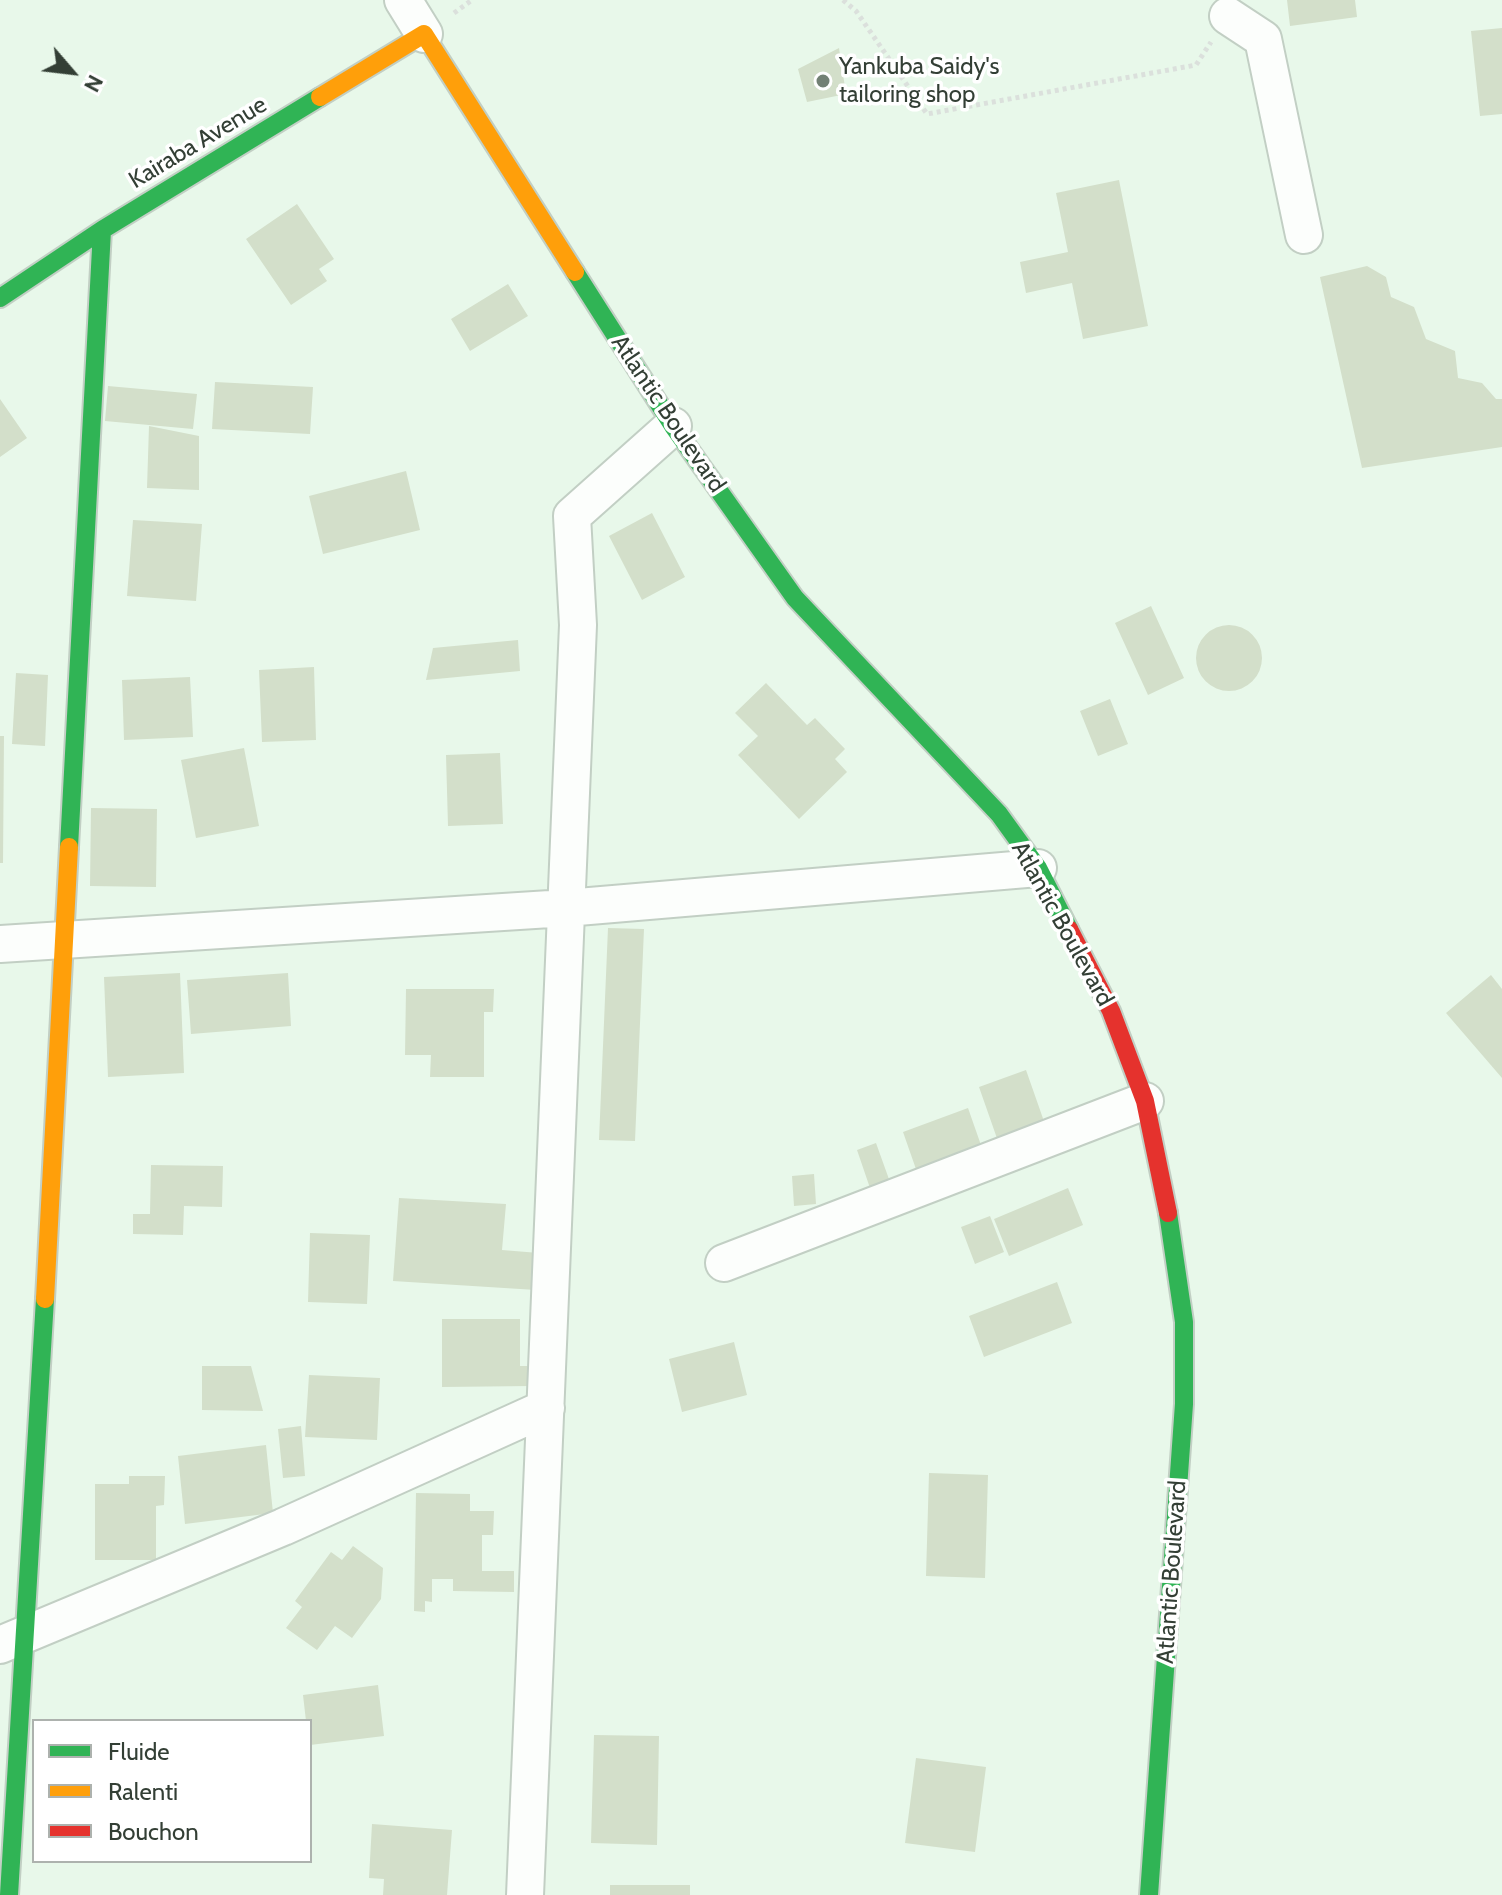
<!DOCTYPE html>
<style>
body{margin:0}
#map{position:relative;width:1502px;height:1895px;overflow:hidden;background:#e8f8ea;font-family:Cabin,sans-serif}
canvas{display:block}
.legend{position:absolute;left:32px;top:1719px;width:280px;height:144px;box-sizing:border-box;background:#fff;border:2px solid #adb2ae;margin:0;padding:10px 14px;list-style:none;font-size:24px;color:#333f35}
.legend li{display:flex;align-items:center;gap:16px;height:40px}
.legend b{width:40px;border:2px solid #adb2ae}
.north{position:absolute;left:32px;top:32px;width:80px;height:80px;-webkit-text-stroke:6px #fff;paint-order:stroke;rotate:118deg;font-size:22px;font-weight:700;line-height:32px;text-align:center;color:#333f35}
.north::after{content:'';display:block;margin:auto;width:28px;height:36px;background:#333f35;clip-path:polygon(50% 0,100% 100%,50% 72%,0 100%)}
</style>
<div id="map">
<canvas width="1502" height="1895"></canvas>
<ul class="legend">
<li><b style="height:10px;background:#30b455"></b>Fluide</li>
<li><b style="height:10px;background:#ff9f0a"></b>Ralenti</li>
<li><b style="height:10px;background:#e5322d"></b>Bouchon</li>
</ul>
<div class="north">N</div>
</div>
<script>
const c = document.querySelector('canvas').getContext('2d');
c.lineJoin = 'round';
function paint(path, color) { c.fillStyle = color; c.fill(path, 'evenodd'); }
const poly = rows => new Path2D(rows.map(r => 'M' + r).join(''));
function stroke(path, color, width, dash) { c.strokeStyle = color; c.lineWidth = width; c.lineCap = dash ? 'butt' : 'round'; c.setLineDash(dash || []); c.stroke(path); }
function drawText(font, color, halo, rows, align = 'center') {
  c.font = font + ' Cabin,sans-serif'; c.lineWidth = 7; c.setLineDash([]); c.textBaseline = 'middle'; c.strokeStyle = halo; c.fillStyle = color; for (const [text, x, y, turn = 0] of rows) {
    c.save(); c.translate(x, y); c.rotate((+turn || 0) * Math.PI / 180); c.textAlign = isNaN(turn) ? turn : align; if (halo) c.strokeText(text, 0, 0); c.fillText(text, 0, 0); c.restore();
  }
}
paint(poly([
 [1287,0,1355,0,1357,17,1290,26],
 [1502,28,1502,114,1480,116,1471,31],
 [839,48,846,94,807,102,798,69],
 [1119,180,1148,326,1083,339,1072,283,1026,293,1020,262,1068,252,1056,193],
 [297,204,334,259,319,269,327,281,291,305,246,239],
 [1367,266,1386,277,1391,297,1414,307,1426,339,1455,351,1458,378,1482,383,1496,399,1502,399,1502,447,1362,468,1320,277],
 [508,284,528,316,470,351,451,319],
 [215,382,313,387,310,434,212,429],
 [108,386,197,394,193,429,105,421],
 [0,399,27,438,0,457],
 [149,426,199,436,199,490,147,488],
 [406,471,420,530,323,554,309,496],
 [652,513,685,577,642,600,609,536],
 [133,520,202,524,196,601,127,596],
 [1151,606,1184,678,1148,695,1115,623],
 '1196 658a33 33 0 1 1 66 0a33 33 0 1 1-66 0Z',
 [518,640,520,671,426,680,433,648],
 [314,667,316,740,262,742,259,670],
 [16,673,48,675,45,746,12,744],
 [190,677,193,737,124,740,122,680],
 [766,683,807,725,815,718,845,749,835,759,847,772,799,819,738,755,758,736,735,713],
 [1110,699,1128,744,1098,756,1080,711],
 [0,736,4,736,3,863,0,863],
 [244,748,259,826,196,838,181,760],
 [500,753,503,824,448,826,446,755],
 [91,808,157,809,156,887,90,886],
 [608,928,644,929,635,1141,599,1140],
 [180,973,184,1073,108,1077,104,977],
 [288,973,291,1026,191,1034,187,980],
 [1491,975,1502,989,1502,1078,1446,1013],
 [406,989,494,989,493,1012,484,1012,484,1077,430,1077,431,1055,405,1055],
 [1026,1070,1053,1147,1006,1164,979,1087],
 [968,1108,982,1148,917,1172,903,1132],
 [876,1143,890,1182,870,1188,857,1150],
 [151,1165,223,1166,222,1207,184,1206,183,1235,133,1234,133,1214,150,1214],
 [814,1174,816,1204,794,1206,792,1176],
 [1068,1188,1083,1225,1009,1256,994,1219],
 [399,1198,506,1204,502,1250,539,1253,536,1290,393,1281],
 [990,1216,1004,1252,975,1264,961,1227],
 [310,1233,370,1235,367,1304,308,1302],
 [1057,1282,1072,1323,984,1357,969,1316],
 [442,1319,520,1319,520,1366,532,1366,531,1386,442,1387],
 [734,1342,747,1395,682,1412,669,1359],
 [202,1366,251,1366,263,1411,202,1410],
 [309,1375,380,1378,377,1440,305,1437],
 [301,1426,305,1476,283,1478,278,1429],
 [266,1445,273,1513,185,1524,178,1456],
 [929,1473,988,1475,985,1578,926,1576],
 [129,1476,165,1476,164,1505,156,1506,156,1560,95,1560,95,1484,129,1484],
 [416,1493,470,1494,470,1511,494,1511,493,1535,482,1535,482,1571,514,1571,514,1592,453,1591,453,1579,432,1579,432,1602,425,1601,425,1612,414,1611],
 [353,1546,383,1568,381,1599,352,1638,335,1626,317,1650,286,1628,302,1607,295,1601,331,1552,342,1560],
 [378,1685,384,1736,310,1745,310,1721,306,1721,303,1695],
 [594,1735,659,1736,657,1845,591,1843],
 [916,1758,986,1767,975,1852,905,1843],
 [372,1824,452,1830,447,1895,383,1895,384,1879,369,1878],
 [610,1885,690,1885,690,1895,610,1895]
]), '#d3dfca');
const street = poly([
 [403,0,424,34],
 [1228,16,1263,39,1304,235],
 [0,944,566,908,1038,868],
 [724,1263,1145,1101],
 [0,1645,283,1527,546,1408],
 [525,1895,578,625,572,516,673,426]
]);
const fast = poly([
 [575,272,673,426,795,598,999,814,1038,868,1069,929],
 [0,298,102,230,320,97],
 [69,847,102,230],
 [9,1895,45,1299],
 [1149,1895,1184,1404,1184,1322,1168,1213]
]);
const slow = poly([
 [320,97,424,34,575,272],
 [45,1299,69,847]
]);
const jam = poly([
 [1069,929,1111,1011,1145,1101,1168,1213]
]);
stroke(street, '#c2cfc4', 40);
stroke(fast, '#c2cfc4', 22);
stroke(slow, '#c2cfc4', 22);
stroke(jam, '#c2cfc4', 22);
stroke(poly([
 [843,0,856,11,927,114,1196,65,1211,42],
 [454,13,472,0]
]), '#dbe0dc', 5, [4, 4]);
stroke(street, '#fcfefc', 36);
stroke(fast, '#30b455', 18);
stroke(slow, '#ff9f0a', 18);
stroke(jam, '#e5322d', 18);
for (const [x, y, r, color] of [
 [823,81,8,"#728074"]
]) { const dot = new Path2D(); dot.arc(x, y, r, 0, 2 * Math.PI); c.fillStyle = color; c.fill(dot); stroke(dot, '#fff', 3); }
drawText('24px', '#333f35', '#fff', [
 ["Yankuba Saidy's",839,67],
 ["tailoring shop",839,95]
], 'left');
drawText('24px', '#333f35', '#fff', [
 ["Kairaba Avenue",198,143,-31],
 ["Atlantic Boulevard",668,414,56],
 ["Atlantic Boulevard",1062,924,61],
 ["Atlantic Boulevard",1172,1572,-86]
]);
</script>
